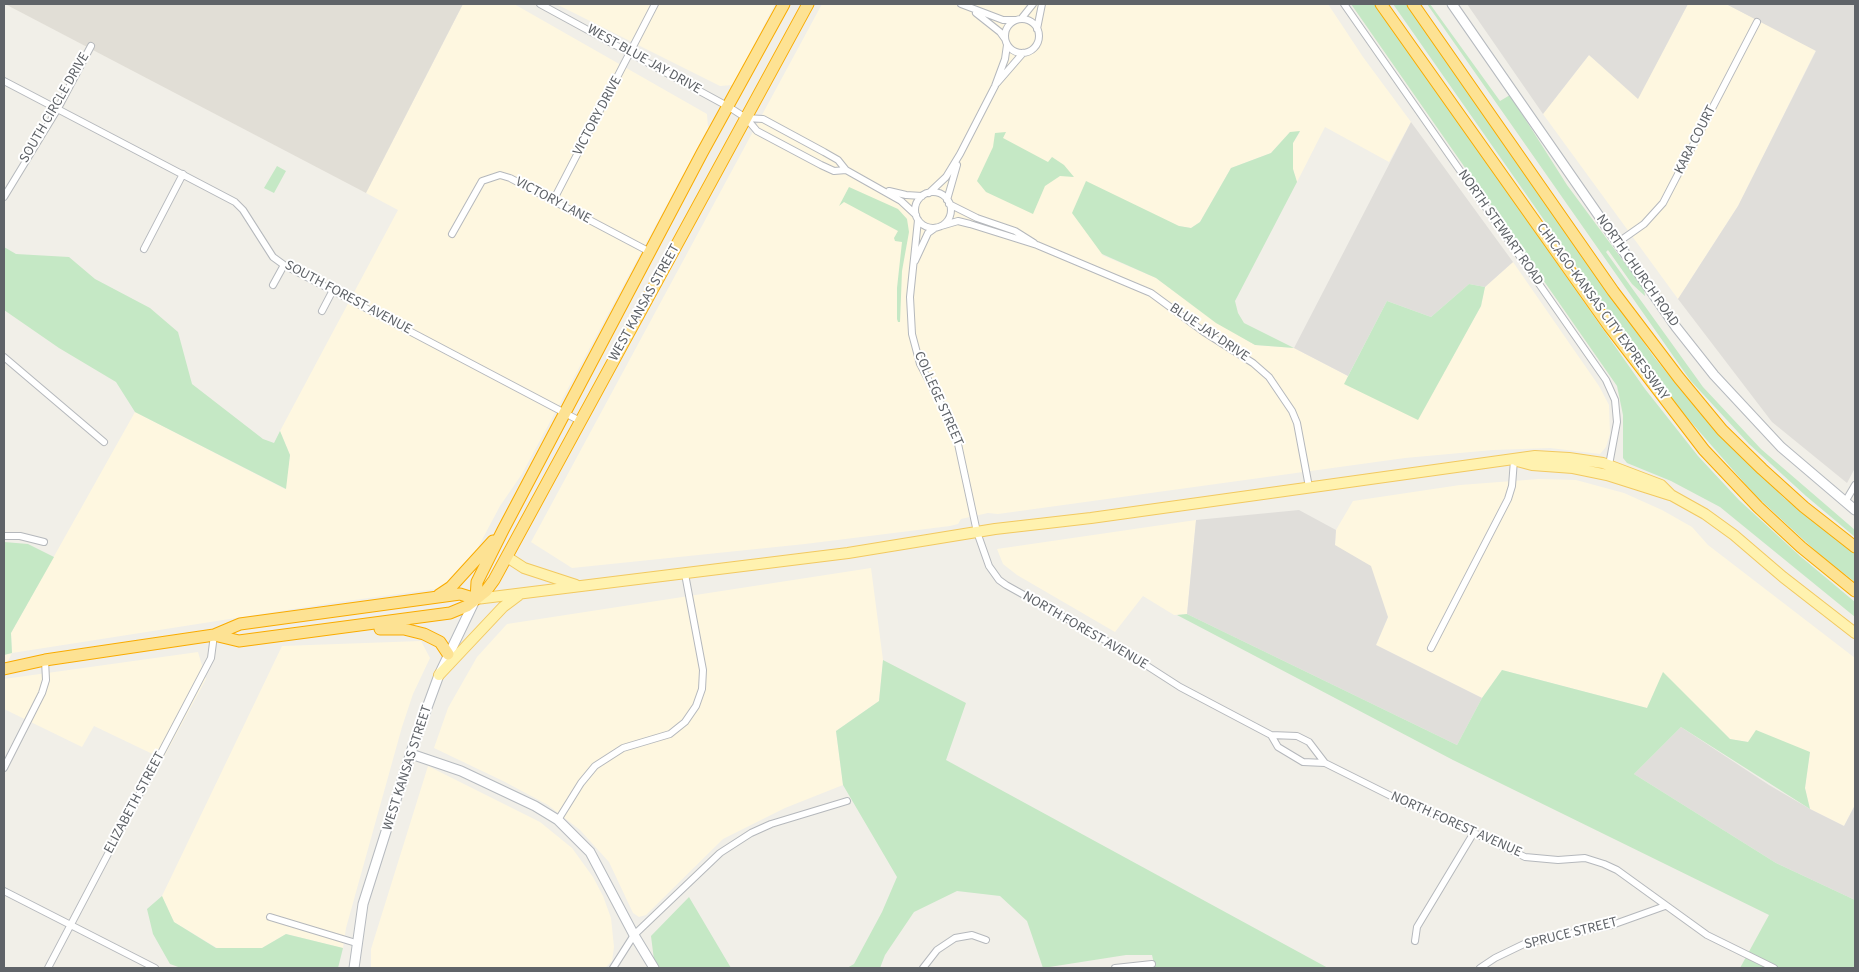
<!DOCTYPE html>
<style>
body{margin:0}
#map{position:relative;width:1859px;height:972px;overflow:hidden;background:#f1efe8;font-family:"Source Sans 3",sans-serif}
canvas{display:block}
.frame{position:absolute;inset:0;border:5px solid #5f6368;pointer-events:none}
</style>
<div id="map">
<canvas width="1859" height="972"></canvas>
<div class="frame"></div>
</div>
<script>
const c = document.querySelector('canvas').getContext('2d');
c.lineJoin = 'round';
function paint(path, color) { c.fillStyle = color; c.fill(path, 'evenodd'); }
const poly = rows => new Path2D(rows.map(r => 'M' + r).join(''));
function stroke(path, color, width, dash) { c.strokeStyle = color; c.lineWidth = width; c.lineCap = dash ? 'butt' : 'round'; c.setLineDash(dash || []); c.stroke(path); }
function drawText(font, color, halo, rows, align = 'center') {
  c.font = font + ' "Source Sans 3",sans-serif'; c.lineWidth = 4; c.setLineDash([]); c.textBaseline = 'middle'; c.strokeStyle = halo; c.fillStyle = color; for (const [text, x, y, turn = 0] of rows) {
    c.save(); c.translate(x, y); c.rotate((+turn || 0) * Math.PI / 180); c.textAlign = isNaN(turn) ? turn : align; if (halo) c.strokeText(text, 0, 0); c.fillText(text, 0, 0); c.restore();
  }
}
paint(poly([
 [463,4,514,4,707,114,708,128,522,474,500,506,475,553,443,588,332,603,12,653,4,669,4,655,12,653,11,633,135,412,285,489,290,455,280,431,398,210,366,193],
 [556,4,775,4,733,85,720,86],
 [822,4,1328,4,1363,57,1411,122,1389,162,1325,127,1297,182,1293,169,1293,143,1300,132,1290,132,1271,153,1231,168,1200,222,1191,228,1179,226,1102,255,1156,278,1216,322,1255,345,1294,348,1348,376,1345,383,1418,419,1481,306,1485,287,1513,262,1599,386,1609,405,1610,434,1606,447,1600,454,1550,448,1493,450,1405,458,998,514,988,513,961,519,958,524,950,526,805,544,572,568,531,542],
 [1688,4,1726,4,1816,50,1738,206,1678,299,1543,114,1589,55,1638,98],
 [1539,479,1576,480,1624,493,1662,510,1692,527,1708,545,1855,658,1855,805,1844,826,1810,809,1805,788,1810,752,1730,739,1663,673,1647,708,1502,670,1482,698,1376,645,1388,617,1335,545,1336,530,1353,501,1460,485],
 [1196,520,1187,614,1174,615,1143,596,1115,632,1017,575,1003,564,997,549],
 [871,568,883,660,879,701,836,731,843,785,785,808,723,839,646,915,639,917,633,913,609,862,580,830,548,805,503,781,434,748,448,708,477,657,507,624],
 [421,641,430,658,413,694,402,727,346,928,343,948,286,934,262,948,217,948,174,922,162,896,282,646],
 [198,652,206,679,163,759,94,726,82,747,4,709,4,679],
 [428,766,540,822,572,848,593,877,603,896,611,918,614,947,612,961,605,968,371,968,371,949]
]), '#fef7e0');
paint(poly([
 [1467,4,1688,4,1638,99,1589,55,1543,114],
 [1726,4,1855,4,1855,468,1847,483,1772,422,1678,299,1738,206,1816,51],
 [1411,122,1513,262,1485,287,1469,284,1431,317,1387,301,1348,376,1294,348],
 [1299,510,1336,530,1335,545,1371,566,1388,617,1376,645,1482,698,1457,745,1187,614,1196,520],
 [1681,727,1769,785,1810,809,1844,826,1855,805,1855,900,1776,863,1634,774]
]), '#e0deda');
paint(poly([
 [5,4,463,4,366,193]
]), '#e1ded6');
paint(poly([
 [1351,4,1375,4,1645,389,1698,456,1739,500,1800,556,1855,602,1855,617,1720,507,1671,481,1627,463,1623,458,1623,415,1617,386],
 [1393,4,1406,4,1654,357,1690,401,1784,498,1855,552,1855,582,1820,555,1754,494,1663,390],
 [1427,4,1430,4,1500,101,1510,95,1567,185,1644,289,1645,296,1632,284,1608,250,1606,252,1703,387,1761,449,1855,530,1855,537,1806,496,1749,444,1690,380],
 [1300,131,1293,143,1293,169,1297,182,1235,301,1238,313,1244,323,1294,348,1255,345,1216,323,1156,278,1102,254,1072,213,1086,181,1179,226,1191,228,1200,222,1231,168,1271,153,1290,132],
 [1006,132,1003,138,1048,162,1052,157,1064,165,1074,177,1060,176,1045,186,1033,214,986,192,977,181,993,147,995,133],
 [277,166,286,171,274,193,264,188],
 [849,187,898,209,907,219,909,232,902,271,900,322,898,322,897,319,897,288,902,242,895,241,894,238,898,231,844,202,839,206],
 [4,247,16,254,69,257,95,279,150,308,178,332,192,384,263,439,274,443,280,431,290,455,286,489,135,412,116,382,59,348,4,310],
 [1469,284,1485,287,1481,306,1418,420,1344,384,1387,301,1431,317],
 [4,542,28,544,54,557,11,633,12,653,4,655],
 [1187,614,1457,745,1482,698,1502,670,1647,708,1663,672,1730,739,1748,742,1756,730,1810,752,1805,788,1810,809,1681,727,1634,774,1776,863,1855,900,1855,968,1740,968,1769,915,1453,760,1177,615],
 [883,660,966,703,946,760,1328,968,1155,968,1152,955,1126,955,1043,968,1027,921,1000,896,957,891,914,912,885,955,880,968,847,968,854,964,882,912,897,877,843,785,836,731,879,701],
 [162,896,174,922,216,948,262,948,286,934,343,948,338,968,181,968,170,964,153,934,147,909],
 [689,897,731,968,655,968,651,936]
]), '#c5e8c5');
const street = poly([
 [540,4,729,107,746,118,757,131,821,165,834,171,846,170],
 [961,4,1003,20,1015,20],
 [1344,4,1606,380,1615,400,1617,422,1609,465],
 [976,13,1000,32,1005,39],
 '1005 36a17 17 0 1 1 34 0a17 17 0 1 1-34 0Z',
 [1021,19,1033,4],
 [1037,29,1042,4],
 [4,81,235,202,243,210,273,257,284,265,580,421],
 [997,83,1023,53],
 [746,118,763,119,824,152,838,160,846,170,901,201,916,215],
 [889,191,906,195,922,196],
 '915 210a18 18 0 1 1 36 0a18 18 0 1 1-36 0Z',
 [929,193,946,177,960,154,995,86,1005,59,1007,45],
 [4,197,57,110,91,46],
 [947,200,957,165],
 [553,201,655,4],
 [949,204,977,218,1015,231,1034,243],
 [918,220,910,297,912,334,920,364,955,430,977,532,989,566,999,580,1006,585,1121,649,1180,687,1271,735],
 [941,226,958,221,970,224,1037,245,1151,293,1204,332,1253,363,1269,377,1292,411,1297,423,1309,487],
 [452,234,482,181,500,175,510,178,650,252],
 [1617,243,1644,224,1663,203,1757,22],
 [144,249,183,174],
 [915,261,928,233,935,228],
 [273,285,284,265],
 [322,311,333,290],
 [4,357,104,442],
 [1845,502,1855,485],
 [4,536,20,536,44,542],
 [1431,648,1508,499,1512,486,1514,460],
 [1325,763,1309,742,1297,736,1271,735,1278,747,1303,762,1325,763,1407,804,1434,814,1525,857,1558,860,1585,858,1604,864,1617,870,1707,935,1774,968],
 [4,768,42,693,46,680,45,660],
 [558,820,581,783,595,766,623,748,670,734,685,722,696,706,702,689,703,670,685,574],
 [4,891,155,968],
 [270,917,356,943],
 [1415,941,1417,927,1473,834],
 [48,968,211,658,214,635],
 [613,968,634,935,720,853,751,833,771,824,847,801],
 [923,968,937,950,955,938,972,935,986,940],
 [1115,968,1152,964],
 [1480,968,1495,958,1526,943,1612,925,1665,906]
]);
const secondary = poly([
 [1452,4,1676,327,1714,375,1781,447,1855,510],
 [411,754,461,771,535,806,558,820,590,852,634,935,654,968],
 [354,968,363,904,414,743,439,675,475,600]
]);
const primary = poly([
 [1517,461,1532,465,1573,468,1607,475,1670,495],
 [507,557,524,568,576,585],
 [476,599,848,553,995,529,1091,518,1535,456,1569,458,1603,463,1661,485,1671,495,1705,514,1734,535,1783,577,1855,633],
 [439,675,503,607,519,595]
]);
const highway = poly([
 [1381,4,1609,326,1704,450,1758,507,1801,547,1855,591],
 [1413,4,1613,291,1679,378,1722,430,1762,469,1804,507,1855,547],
 [439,595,451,587,493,541],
 [476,599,477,582,503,530,702,153,784,4],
 [380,629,404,629,424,634,440,642,448,654],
 [214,635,239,641,450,613,467,606,486,591,494,580,808,4],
 [4,669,45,660,214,635,240,624,460,594,476,599]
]);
stroke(street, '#b5b8bc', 8);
stroke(secondary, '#b6babf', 11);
stroke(primary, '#f2c960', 12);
stroke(highway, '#f9ab00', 13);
stroke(street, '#fff', 6);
stroke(secondary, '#fff', 9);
stroke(primary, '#fff2af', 10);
stroke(highway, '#fde293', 11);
drawText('14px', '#5f6368', '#fff', [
 ["WEST BLUE JAY DRIVE",644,60,29],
 ["SOUTH CIRCLE DRIVE",55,108,-60],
 ["VICTORY DRIVE",598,116,-62],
 ["KARA COURT",1696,140,-63],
 ["VICTORY LANE",553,201,28],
 ["NORTH STEWART ROAD",1500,228,55],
 ["NORTH CHURCH ROAD",1637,271,55],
 ["SOUTH FOREST AVENUE",348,298,28],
 ["WEST KANSAS STREET",645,303,-61],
 ["CHICAGO-KANSAS CITY EXPRESSWAY",1602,312,54],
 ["BLUE JAY DRIVE",1209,333,34],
 ["COLLEGE STREET",938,399,66],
 ["NORTH FOREST AVENUE",1085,631,30],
 ["WEST KANSAS STREET",408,768,-72],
 ["ELIZABETH STREET",135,803,-62],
 ["NORTH FOREST AVENUE",1456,825,24],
 ["SPRUCE STREET",1571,934,-14]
]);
</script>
